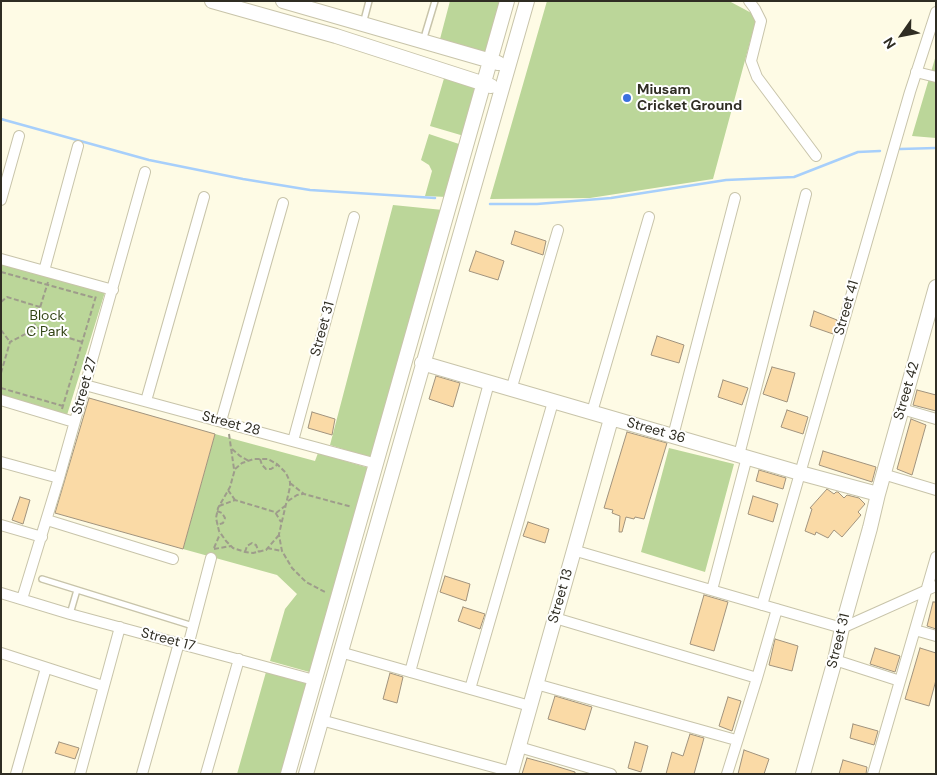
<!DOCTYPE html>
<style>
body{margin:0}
#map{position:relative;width:937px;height:775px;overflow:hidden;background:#fefbe5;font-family:"DM Sans",sans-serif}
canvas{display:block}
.frame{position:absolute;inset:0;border:2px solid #2f2d23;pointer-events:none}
.north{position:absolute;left:877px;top:10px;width:50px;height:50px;-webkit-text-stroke:4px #fff;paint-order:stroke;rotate:237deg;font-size:14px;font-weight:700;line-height:20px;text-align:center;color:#2f2d23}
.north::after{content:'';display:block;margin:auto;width:18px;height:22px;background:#2f2d23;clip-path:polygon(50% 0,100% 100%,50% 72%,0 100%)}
</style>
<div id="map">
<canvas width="937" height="775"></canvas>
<div class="frame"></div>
<div class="north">N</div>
</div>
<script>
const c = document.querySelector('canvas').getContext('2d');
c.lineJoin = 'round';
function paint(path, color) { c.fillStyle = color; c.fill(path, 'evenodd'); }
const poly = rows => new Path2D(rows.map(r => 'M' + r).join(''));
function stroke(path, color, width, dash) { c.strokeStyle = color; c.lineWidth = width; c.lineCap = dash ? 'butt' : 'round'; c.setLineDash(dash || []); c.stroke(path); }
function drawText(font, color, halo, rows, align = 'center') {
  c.font = font + ' "DM Sans",sans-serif'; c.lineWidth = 4; c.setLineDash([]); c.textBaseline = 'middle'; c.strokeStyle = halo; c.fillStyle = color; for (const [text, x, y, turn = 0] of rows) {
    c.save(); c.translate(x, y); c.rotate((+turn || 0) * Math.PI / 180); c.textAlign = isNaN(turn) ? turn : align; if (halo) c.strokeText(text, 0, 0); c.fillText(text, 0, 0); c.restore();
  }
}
paint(poly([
 [450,1,503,1,488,53,440,39],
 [547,1,729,1,757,16,713,179,590,198,490,199],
 [936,55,936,138,912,136],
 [445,75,479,86,464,136,430,126],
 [429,134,462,145,447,197,425,196,432,171,429,165,421,160],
 [393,205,443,210,371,458,330,445],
 [1,264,105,292,67,415,1,396],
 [215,434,315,461,318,453,369,468,313,673,270,661,285,609,297,594,277,575,183,549],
 [669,448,734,464,705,572,641,552],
 [266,672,308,684,283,774,237,774]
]), '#bbd699');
stroke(poly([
 [1,119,149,160,243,179,310,190,435,198],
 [900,149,936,148],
 [490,204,537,204,611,198,726,180,794,177,858,152,880,151]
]), '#a7cffb', 2.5);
const building = poly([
 [515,231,546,241,543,255,511,244,515,231],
 [476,251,504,261,498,280,469,271,476,251],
 [814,311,837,320,833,334,810,326,814,311],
 [657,336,684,345,679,363,651,355,657,336],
 [772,367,795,373,787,402,763,394,772,367],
 [436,376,460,383,453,407,429,399,436,376],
 [723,380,748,388,742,405,718,397,723,380],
 [917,390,936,395,936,411,913,405,917,390],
 [89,398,215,434,183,549,55,513,89,398],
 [787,410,808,417,803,434,781,427,787,410],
 [312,412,335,419,332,435,308,428,312,412],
 [911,419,926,425,912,475,897,469,911,419],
 [627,432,667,443,644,519,635,517,634,519,626,517,622,532,619,532,620,516,612,513,613,510,604,508,627,432],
 [823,451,876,467,872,482,819,465,823,451],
 [759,470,786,478,783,489,756,481,759,470],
 [827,489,834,494,836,492,838,492,844,498,847,495,859,498,865,504,858,512,861,515,842,537,834,530,828,538,816,532,815,535,805,531,812,509,810,508,827,489],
 [753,496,778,504,773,522,748,514,753,496],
 [20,497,30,500,23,524,12,520,20,497],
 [528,522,549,529,545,543,523,536,528,522],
 [445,576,470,584,466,601,440,592,445,576],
 [704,595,728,602,714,651,690,644,704,595],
 [933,602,936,602,936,629,927,626,933,602],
 [463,607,485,614,480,629,458,621,463,607],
 [775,639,798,646,792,671,769,665,775,639],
 [875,648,900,656,895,672,870,664,875,648],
 [920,648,936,653,936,680,929,706,905,699,920,648],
 [390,673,403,677,397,703,383,699,390,673],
 [555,696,592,707,585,730,548,719,555,696],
 [728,697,741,701,732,731,719,726,728,697],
 [853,724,878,731,874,745,850,738,853,724],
 [690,734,704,738,694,774,666,774,672,752,683,756,690,734],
 [59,742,79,748,75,759,55,753,59,742],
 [635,742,648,746,641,772,628,768,635,742],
 [744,750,769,759,764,774,738,774,744,750],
 [527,758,549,764,575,772,575,774,522,774,527,758],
 [843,760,867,767,866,774,839,774,843,760]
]);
paint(building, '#fadaa6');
stroke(building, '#a1937d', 1);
const service = poly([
 [363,24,369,1],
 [423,41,435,1],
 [42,579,193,626],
 [70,614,77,590]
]);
const minor = poly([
 [749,1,755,9,761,21,751,61,757,77,816,156],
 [916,72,936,77],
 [1,200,19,136],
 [1,259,113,290],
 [44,271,78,146],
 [85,385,377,464],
 [511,390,558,230],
 [1,400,74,422],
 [146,401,204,197],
 [902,409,936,419],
 [592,412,649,217],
 [221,421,283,203],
 [673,436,735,198],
 [293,441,354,217],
 [739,455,806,194],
 [1,462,59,478],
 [883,474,936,490],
 [47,520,173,559],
 [1,525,42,537],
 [573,550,842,628,936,586],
 [712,590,747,457],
 [1,593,70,614,314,680],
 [22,599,59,478,145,172],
 [762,605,910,92,936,12],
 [555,618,757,678],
 [915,630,936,636],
 [188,646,211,558],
 [340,652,530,706],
 [1,653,103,686],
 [835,660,900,681],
 [410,672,489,383],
 [536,684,736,740],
 [470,689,553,402],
 [321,720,512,772],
 [519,747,611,774],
 [16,774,46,668],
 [80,774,120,627],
 [142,774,179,643],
 [206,774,239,659],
 [727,774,757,678,777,609],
 [873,774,936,557]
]);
const tertiary = poly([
 [212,1,336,36,491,86],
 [283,1,498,63],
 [422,363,800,473,878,494,870,528,842,628,835,660,803,774],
 [878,494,936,287],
 [288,774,507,1],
 [306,774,527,1],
 [511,774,611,419]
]);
stroke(service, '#c8c4aa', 8);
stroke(minor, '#c8c4aa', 12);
stroke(tertiary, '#c8c4aa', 16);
stroke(poly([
 [1,272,95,298],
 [1,302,7,297,40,307],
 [34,327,82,342],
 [1,330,10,342],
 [1,373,10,342,33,330,48,282],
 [1,388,63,406],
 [62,409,96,296],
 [229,434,234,469],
 [232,449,240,456,249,461],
 [260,459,262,465,266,469,271,469,277,465],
 [290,483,304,494,352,507],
 [228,490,235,500],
 [288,501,297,495,303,494],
 [219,506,235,500,275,512,281,522],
 [217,511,222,513,225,518,223,523,217,525],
 [276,513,285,506],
 [279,535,266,550,253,553,245,552,233,548,226,541,219,531,216,518,218,508,230,487,235,469,242,463,254,459,268,459,277,464,286,473,290,482,290,487,279,534,279,535,281,546,282,551,292,568,306,582,327,593],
 [214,548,220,534],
 [267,548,282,551],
 [214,549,231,546],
 [245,552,247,546,252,543,256,545,259,552]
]), '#9e9c8b', 2, [5, 2.5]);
stroke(service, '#fff', 5);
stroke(minor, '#fff', 10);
stroke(tertiary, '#fff', 14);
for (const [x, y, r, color] of [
 [627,98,5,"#3a70df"]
]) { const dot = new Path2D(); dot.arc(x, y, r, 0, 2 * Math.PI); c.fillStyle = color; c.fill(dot); stroke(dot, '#fff', 2); }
drawText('bold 14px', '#2f2d23', '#fff', [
 ["Miusam",637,90],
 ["Cricket Ground",637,106]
], 'left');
drawText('14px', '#2f2d23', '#fff', [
 ["Street 41",847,308,-74],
 ["Street 31",323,329,-75],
 ["Street 27",85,386,-74],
 ["Street 42",907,391,-74],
 ["Street 28",231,424,15],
 ["Street 36",656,431,16],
 ["Street 13",561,596,-74],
 ["Street 17",168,640,15],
 ["Street 31",839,641,-76]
]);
drawText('14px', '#334516', '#fff', [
 ["Block",47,316],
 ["C Park",47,332]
]);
</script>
